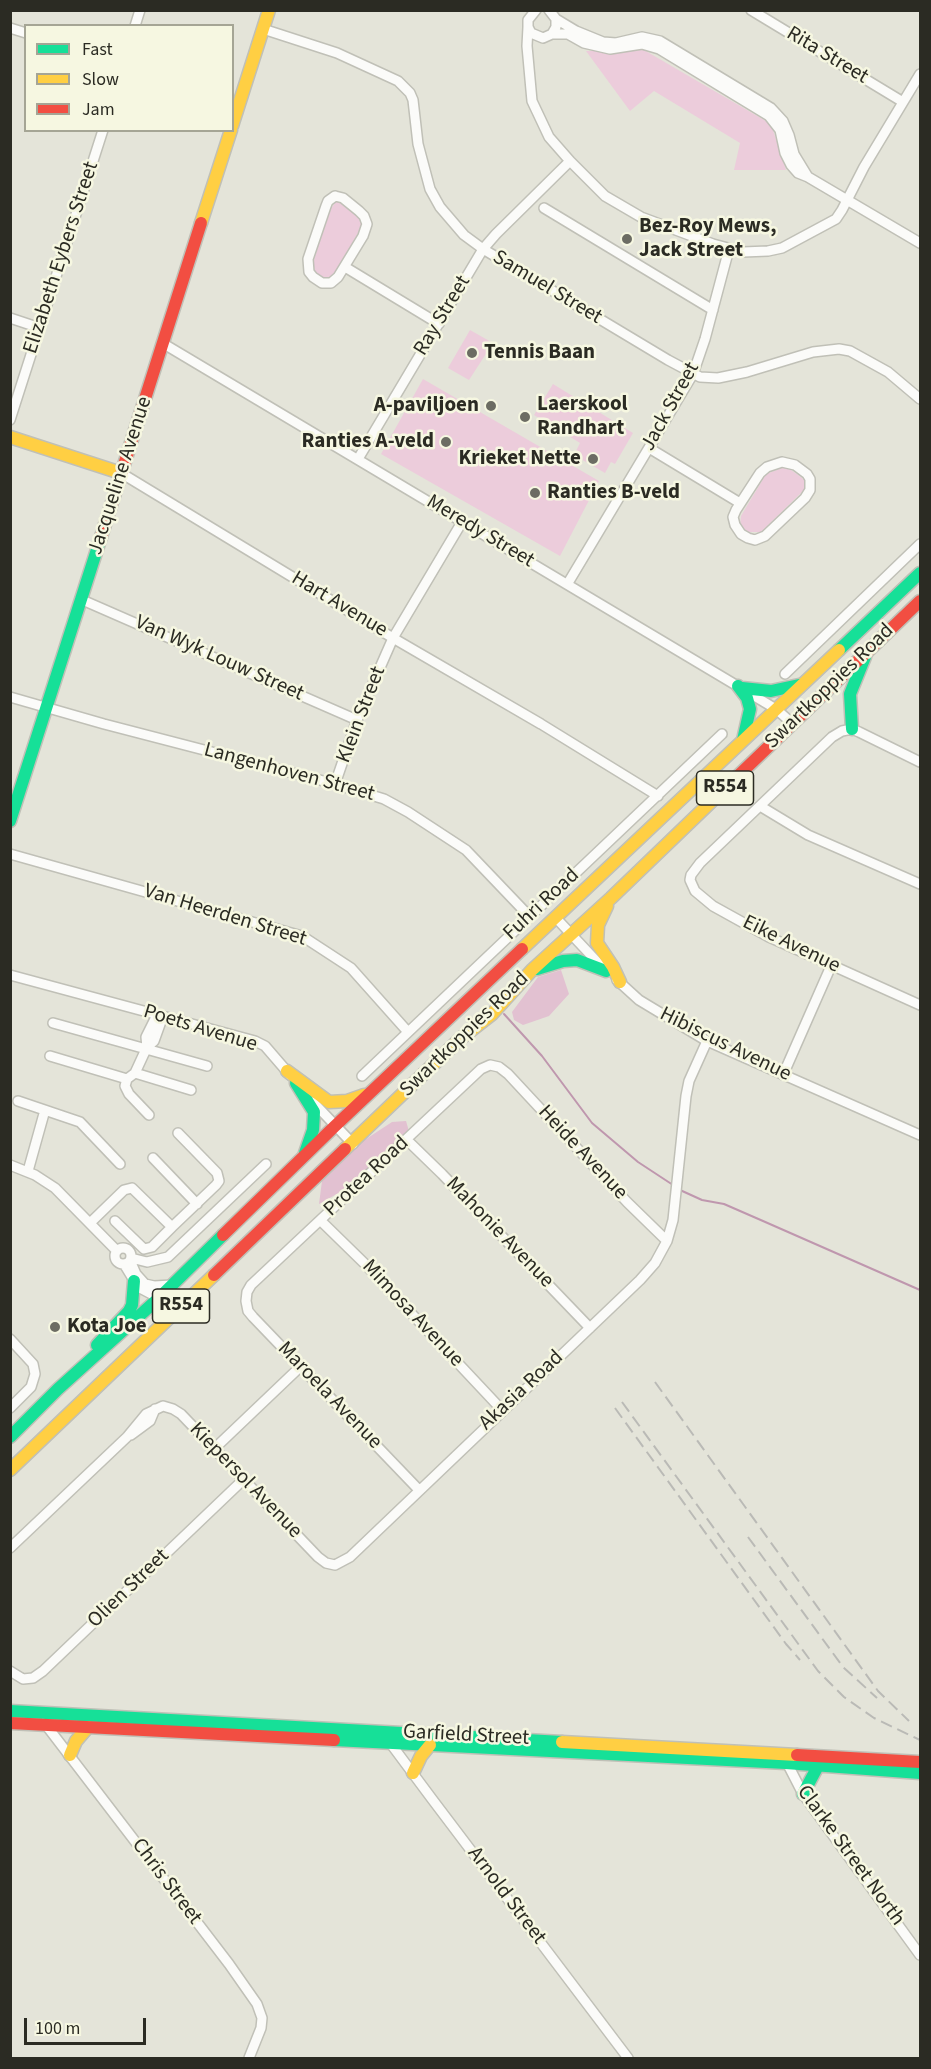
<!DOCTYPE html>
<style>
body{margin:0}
#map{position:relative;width:931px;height:2069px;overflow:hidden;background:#e4e4d9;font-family:"Source Sans 3",sans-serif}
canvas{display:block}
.frame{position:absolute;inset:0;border:12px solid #2b2b23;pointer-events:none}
.legend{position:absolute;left:24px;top:24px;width:210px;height:108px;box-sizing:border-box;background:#f6f7e1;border:2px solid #a5a595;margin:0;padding:8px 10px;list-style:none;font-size:18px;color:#2b2b23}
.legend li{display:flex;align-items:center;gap:12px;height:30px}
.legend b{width:30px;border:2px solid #a5a595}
.scale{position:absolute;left:24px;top:2018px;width:122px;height:27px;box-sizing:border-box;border:3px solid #2b2b23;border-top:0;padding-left:8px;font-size:18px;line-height:21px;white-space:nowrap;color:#2b2b23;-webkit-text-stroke:4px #f6f7e1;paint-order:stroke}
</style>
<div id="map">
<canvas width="931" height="2069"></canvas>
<div class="frame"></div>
<ul class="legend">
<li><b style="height:8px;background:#16e098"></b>Fast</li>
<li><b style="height:8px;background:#ffcf43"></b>Slow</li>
<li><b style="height:8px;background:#f24e42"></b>Jam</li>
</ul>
<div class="scale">100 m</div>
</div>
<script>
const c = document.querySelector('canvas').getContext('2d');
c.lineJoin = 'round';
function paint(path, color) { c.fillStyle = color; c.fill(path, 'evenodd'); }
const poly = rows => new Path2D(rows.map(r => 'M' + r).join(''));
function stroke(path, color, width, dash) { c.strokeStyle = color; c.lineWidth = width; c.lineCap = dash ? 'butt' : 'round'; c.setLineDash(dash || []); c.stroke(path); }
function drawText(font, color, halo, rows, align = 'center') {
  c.font = font + ' "Source Sans 3",sans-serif'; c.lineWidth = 5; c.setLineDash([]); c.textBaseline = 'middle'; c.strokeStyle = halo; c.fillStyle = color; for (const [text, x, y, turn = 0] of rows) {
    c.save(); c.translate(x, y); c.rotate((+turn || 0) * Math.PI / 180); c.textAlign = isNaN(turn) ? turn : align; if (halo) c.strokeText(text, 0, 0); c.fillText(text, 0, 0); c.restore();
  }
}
paint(poly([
 [644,50,771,124,786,170,734,170,740,143,654,91,630,111,586,51],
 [337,200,342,200,356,212,363,224,335,274,331,278,322,278,315,273,313,263,328,213],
 [470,330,493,343,469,380,448,368],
 [423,379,599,481,560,556,381,454],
 [553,384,633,433,615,464,611,462,605,473,574,455,580,443,534,415],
 [782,468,788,468,801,477,805,481,805,489,761,532,748,532,740,526,741,516,766,474]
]), '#ecccdb');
paint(poly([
 [561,970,569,994,549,1016,523,1025,514,1020,512,1012,538,977],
 [406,1121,410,1135,358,1182,319,1204,322,1181,363,1141,392,1122]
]), '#e2c1d1');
stroke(poly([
 [504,1014,542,1056,592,1123,638,1162,673,1185],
 [680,1190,702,1200,724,1204,763,1221,920,1290]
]), '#bf97ae', 2);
const street = poly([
 [536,10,528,20,528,27,531,33,543,38,552,34,556,27,556,19,549,10],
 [751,10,903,102],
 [135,26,140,10],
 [528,27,527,46,532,101,549,137,570,161,605,196,641,217,713,244,743,252,768,251,782,248,836,219,842,210,864,167,920,74],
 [10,28,26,33],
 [263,29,337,53,398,81,410,93,413,100,418,144,430,189,440,207,464,235,483,249,668,360,700,377,718,378,747,372,813,352,839,349,850,351,888,372,920,399],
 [552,34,568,34,584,43,610,49,642,44,659,49,769,116,780,130,785,153,791,165,798,173,808,177,794,154,789,135,783,121,771,108,660,41,642,37,616,43,603,42,576,31,556,19],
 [808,177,920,243],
 [335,196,343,198,359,211,364,216,367,224,363,236,338,277,331,283,322,283,313,277,309,272,308,259,326,206,328,201,335,196],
 [544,208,713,310],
 [345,267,439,324],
 [10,318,40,328],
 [164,344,776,709,793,724],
 [10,420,103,130],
 [649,448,740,503],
 [358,459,483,249,496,234,570,161],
 [782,462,795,465,807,474,810,479,810,490,805,498,765,536,755,540,748,538,741,534,735,525,733,517,736,510,760,473,767,467,782,462],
 [121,473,393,638,541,724,658,796],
 [568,583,693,374,705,339,729,249],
 [80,599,357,720],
 [785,674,920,544],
 [10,697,104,724,335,784,384,799,408,812,466,850,530,917],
 [920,762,859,732,852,729,842,731,832,737,700,863,691,875,690,880,695,891,713,906,769,937,920,1005],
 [335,784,357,720,393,638,462,522],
 [760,806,808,835,920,884],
 [10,854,302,936,351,968,408,1032],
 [555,917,602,967],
 [10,975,255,1041,265,1046,290,1075],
 [617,980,639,1000,707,1041,920,1135],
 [53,1023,207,1066],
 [147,1047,146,1037,157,1015],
 [50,1056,127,1079,135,1073,147,1047,154,1041,163,1016],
 [135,1073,191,1090],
 [783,1075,831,966],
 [362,1076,722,734],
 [127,1079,125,1086,129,1094,149,1115],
 [18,1101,80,1122,120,1164],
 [313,1102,353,1144],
 [407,1140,442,1174,590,1328],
 [153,1158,197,1204],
 [10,1165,35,1175,55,1188,117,1251],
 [28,1171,45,1110],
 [115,1221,144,1249,152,1247,172,1227],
 [321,1221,364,1263,502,1410],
 [90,1223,124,1190,132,1188,172,1227,216,1185,219,1181,217,1173,178,1133],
 '115 1256a8 8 0 1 1 16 0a8 8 0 1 1-16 0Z',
 [131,1258,147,1262,168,1257,266,1164],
 [130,1260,136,1274,145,1284,154,1286,172,1285],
 [124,1264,138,1287,159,1298],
 [10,1339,33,1364,35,1374,31,1387,10,1408],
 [131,1435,150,1421,155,1409],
 [215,1448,300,1367],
 [419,1490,253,1317,248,1311,246,1301,247,1292,251,1285,481,1069,490,1065,499,1067,508,1074,627,1202,667,1241],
 [10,1548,127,1437,146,1414,163,1406,173,1409,181,1414,318,1557,326,1563,335,1565,350,1557,640,1280,655,1263,667,1241,673,1220,686,1096,689,1081,707,1041],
 [10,1671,23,1679,33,1678,43,1671,243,1480],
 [46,1721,46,1725,229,1964,257,2004,262,2018,261,2028,249,2058],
 [390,1740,391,1744,432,1799,628,2058],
 [785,1759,803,1794,920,1955]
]);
const fast = poly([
 [839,650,920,573],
 [738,686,747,698,750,709,743,740],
 [742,688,771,691,799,685],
 [852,729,850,694,865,657],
 [10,821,101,537],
 [537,969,563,961,577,960,606,971],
 [296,1083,314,1112,313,1130,305,1153],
 [97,1345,129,1311,132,1305,134,1281],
 [10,1437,58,1389,159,1298,223,1235],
 [10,1711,562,1742],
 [334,1740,786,1763,920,1773],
 [803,1794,818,1766]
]);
const slow = poly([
 [232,126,269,10],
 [201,223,231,130],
 [10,437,121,473],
 [607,906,598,925,597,943,613,967,620,982],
 [522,949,839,650],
 [287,1071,329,1102,347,1101,364,1095],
 [345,1149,460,1039,492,1014,532,970,611,898,716,797],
 [10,1470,214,1275],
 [562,1742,797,1755],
 [70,1755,76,1741,88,1727],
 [413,1773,421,1756,430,1745]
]);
const jam = poly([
 [101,537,201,223],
 [716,797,920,601],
 [223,1235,335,1126,522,949],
 [214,1275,345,1149],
 [10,1723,334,1740],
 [797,1755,920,1762]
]);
stroke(street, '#c0c0b7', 12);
stroke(fast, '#c0c0b7', 15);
stroke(slow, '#c0c0b7', 15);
stroke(jam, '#c0c0b7', 15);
stroke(street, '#fbfbf9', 9);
stroke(fast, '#16e098', 12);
stroke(slow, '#ffcf43', 12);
stroke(jam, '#f24e42', 12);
stroke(poly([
 [655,1382,878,1691,909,1721],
 [622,1402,818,1671,844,1697,874,1718,920,1740],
 [615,1408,786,1644,800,1660],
 [748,1537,843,1667,877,1698]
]), '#babab6', 2, [12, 6]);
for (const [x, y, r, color] of [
 [627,239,6,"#6c6c63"],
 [472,353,6,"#6c6c63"],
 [491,406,6,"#6c6c63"],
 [525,417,6,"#6c6c63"],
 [446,442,6,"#6c6c63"],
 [593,459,6,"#6c6c63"],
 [535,493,6,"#6c6c63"],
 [55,1327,6,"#6c6c63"]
]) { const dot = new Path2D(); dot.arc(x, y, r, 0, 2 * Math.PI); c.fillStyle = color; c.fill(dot); stroke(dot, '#f6f7e1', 2); }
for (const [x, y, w] of [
 [725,788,57],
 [181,1306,57]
]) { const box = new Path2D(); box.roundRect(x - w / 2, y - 17, w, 34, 4.5); c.fillStyle = '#f6f7e1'; c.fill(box); stroke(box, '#2b2b23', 1.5); }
drawText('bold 20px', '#2b2b23', null, [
 ["R554",725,788],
 ["R554",181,1306]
]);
drawText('21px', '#2b2b23', '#f6f7e1', [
 ["Rita Street",827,56,31],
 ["Elizabeth Eybers Street",62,258,-72],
 ["Samuel Street",547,288,31],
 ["Ray Street",443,316,-59],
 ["Jack Street",671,407,-61],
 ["Jacqueline Avenue",121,476,-72],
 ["Meredy Street",480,532,31],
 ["Hart Avenue",339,605,31],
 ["Van Wyk Louw Street",219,659,24],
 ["Swartkoppies Road",830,687,-44],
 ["Klein Street",362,715,-69],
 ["Langenhoven Street",289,773,15],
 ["Fuhri Road",542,905,-43],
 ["Van Heerden Street",225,916,17],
 ["Eike Avenue",791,945,26],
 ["Poets Avenue",200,1029,17],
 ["Swartkoppies Road",465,1035,-44],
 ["Hibiscus Avenue",725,1045,26],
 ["Heide Avenue",582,1153,47],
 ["Protea Road",367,1177,-43],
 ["Mahonie Avenue",499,1233,46],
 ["Mimosa Avenue",412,1314,47],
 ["Akasia Road",522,1391,-43],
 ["Maroela Avenue",329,1396,46],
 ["Kiepersol Avenue",245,1481,46],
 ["Olien Street",129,1589,-44],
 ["Garfield Street",466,1736,3],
 ["Clarke Street North",850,1856,54],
 ["Chris Street",166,1882,53],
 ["Arnold Street",506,1896,53]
]);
drawText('bold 21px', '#2b2b23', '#f6f7e1', [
 ["Bez-Roy Mews,",639,227],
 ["Jack Street",639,251],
 ["Tennis Baan",484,353],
 ["Laerskool",537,405],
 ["Randhart",537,429],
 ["A-paviljoen",479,406,"right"],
 ["Ranties A-veld",434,442,"right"],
 ["Krieket Nette",581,459,"right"],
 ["Ranties B-veld",547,493],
 ["Kota Joe",67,1327]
], 'left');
</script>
